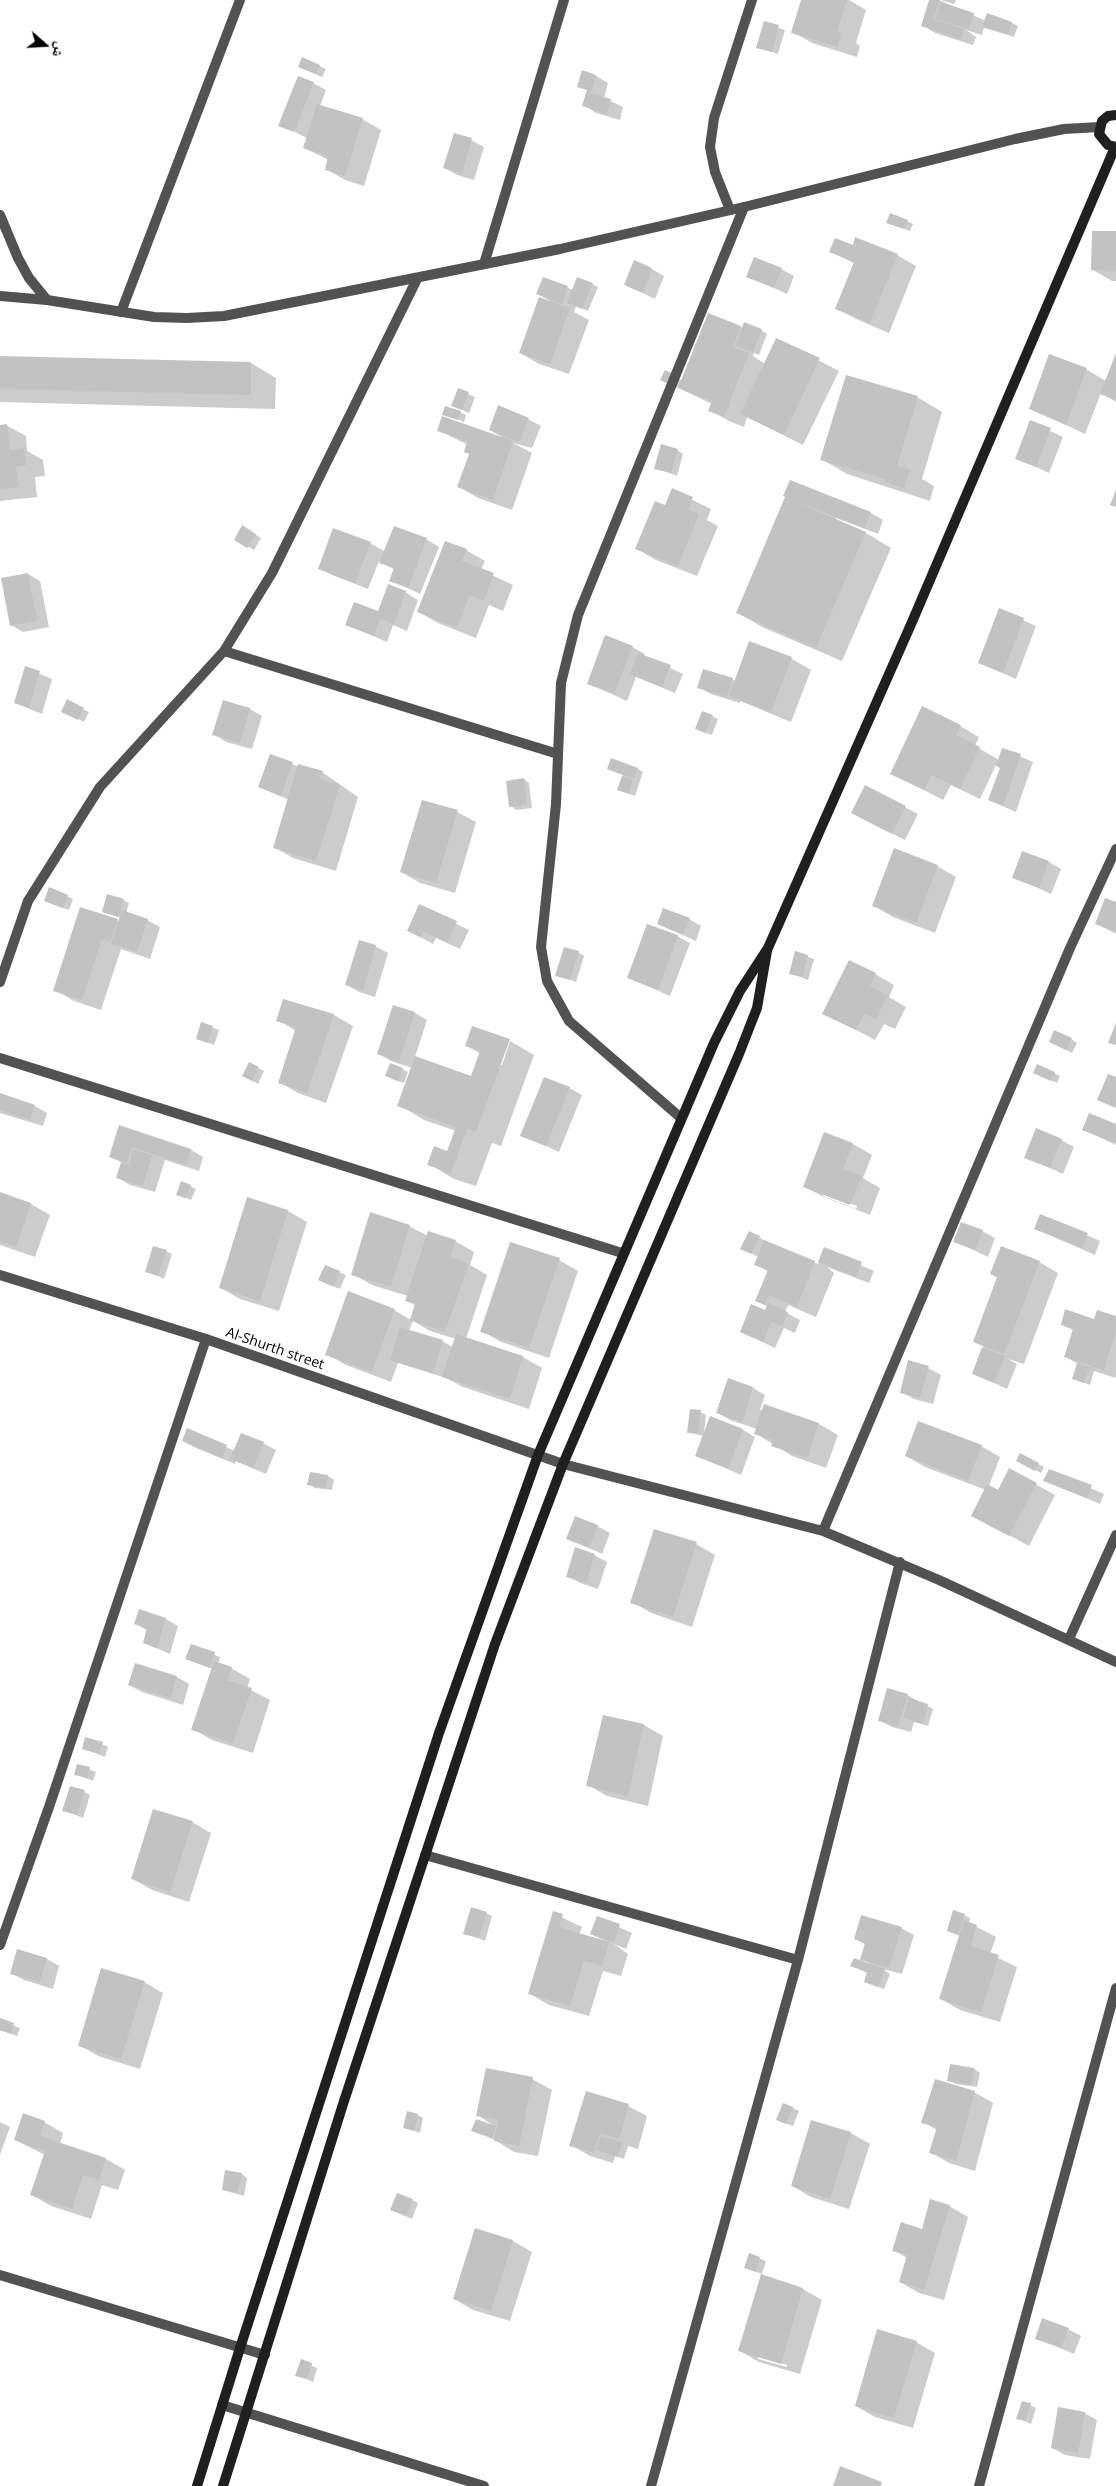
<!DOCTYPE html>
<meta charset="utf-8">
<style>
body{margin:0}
#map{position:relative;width:1116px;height:2486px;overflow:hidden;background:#fff;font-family:"Open Sans","Noto Naskh Arabic",sans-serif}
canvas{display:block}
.north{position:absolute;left:20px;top:20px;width:50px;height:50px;-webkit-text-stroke:4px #fff;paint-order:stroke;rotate:109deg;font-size:14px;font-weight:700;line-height:20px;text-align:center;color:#000}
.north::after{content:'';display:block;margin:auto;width:18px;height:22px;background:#000;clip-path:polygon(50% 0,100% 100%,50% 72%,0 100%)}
</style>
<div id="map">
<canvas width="1116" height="2486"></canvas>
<div class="north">ش</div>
</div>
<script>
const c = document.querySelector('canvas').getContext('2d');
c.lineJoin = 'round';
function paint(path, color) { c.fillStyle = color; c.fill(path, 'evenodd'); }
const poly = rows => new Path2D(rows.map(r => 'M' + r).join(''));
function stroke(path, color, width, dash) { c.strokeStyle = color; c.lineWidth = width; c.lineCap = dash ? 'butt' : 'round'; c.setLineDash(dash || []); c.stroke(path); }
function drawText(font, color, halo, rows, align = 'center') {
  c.font = font + ' "Open Sans",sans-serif'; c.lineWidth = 5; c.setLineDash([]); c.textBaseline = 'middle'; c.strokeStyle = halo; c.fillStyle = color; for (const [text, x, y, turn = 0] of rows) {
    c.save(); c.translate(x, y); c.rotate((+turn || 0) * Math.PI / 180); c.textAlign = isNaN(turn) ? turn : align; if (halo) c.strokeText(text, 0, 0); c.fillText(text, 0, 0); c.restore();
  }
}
paint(poly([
 [802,0,849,0,866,10,856,43,860,46,857,57,812,43,793,32],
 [930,0,939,0,986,21,988,15,1012,23,1018,26,1014,37,984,27,982,35,966,30,976,37,973,45,935,33,922,25],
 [941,0,956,0,954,4],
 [765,23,785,30,778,54,758,47],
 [303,59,326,69,322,77,299,67],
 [596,76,608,83,604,98,623,107,620,120,596,113,584,105,588,91,579,86],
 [313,83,326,90,320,106,362,119,381,130,364,186,345,180,326,169,329,160,304,148,307,138,280,125],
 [471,140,484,147,474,180,457,175,445,168],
 [907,221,913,224,910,231,894,225],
 [1116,232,1116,281,1112,281,1093,270],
 [853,246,897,255,916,266,889,333,856,319,837,308,855,264,831,251],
 [652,269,664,276,655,299,626,285],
 [781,269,794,276,787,294,748,276],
 [543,278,573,290,592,284,598,287,588,311,576,306,574,312,589,320,569,374,539,364,520,353,550,301,538,294],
 [741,327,761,330,767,334,759,355,754,353,753,356,765,364,777,339,839,371,803,445,747,417,744,427,729,421,710,410,712,404,668,383,676,377,683,381],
 [1050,356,1087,370,1106,381,1116,356,1116,402,1101,393,1085,434,1030,408],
 [0,357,251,363,276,378,275,409,0,402],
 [458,390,475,397,469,413,458,408],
 [917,397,942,412,922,479,934,486,930,501,847,474,821,459],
 [460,412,466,415,464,422,444,414],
 [528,419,541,426,532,448,513,443,532,453,512,510,478,498,459,487,470,454,468,445,438,430,505,439,490,430],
 [1031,422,1063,437,1049,473,1017,458],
 [6,425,26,436,27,451,43,460,45,476,35,477,37,497,0,501,0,426],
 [677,450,683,454,677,476,656,468],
 [790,481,871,513,883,520,878,534,836,518,835,520,866,533,891,548,842,661,762,627,737,612,787,497],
 [672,490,711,509,707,520,718,526,697,576,656,560,637,549,666,506],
 [243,527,261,538,254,550,235,539],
 [426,539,439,547,420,594,391,580,395,570,379,561,368,589,332,575,319,568,370,543,384,551],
 [466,550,485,561,481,570,513,585,503,611,489,605,476,638,438,623,419,612],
 [28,574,40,581,49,627,23,632,11,625],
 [405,592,418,600,407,631,393,625,387,642,347,625,379,612],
 [999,609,1036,626,1016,679,979,663],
 [750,642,792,659,811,670,791,722,740,701,740,703,711,694,698,687,732,679,735,681],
 [632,647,645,654,644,656,683,674,675,693,636,677,627,701,588,683],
 [26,668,52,679,42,714,15,703],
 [224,701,250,709,262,716,252,749,226,742,214,734],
 [83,709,89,712,84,722,69,714],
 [712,716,718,719,712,735,703,732],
 [960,726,979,737,975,746,999,760,1003,749,1033,762,1016,812,989,800,1001,768,996,765,980,799,951,785,943,800,891,773],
 [271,755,299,767,322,772,358,797,336,871,293,858,274,847,289,800,259,787],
 [608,769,638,769,643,772,635,796,618,790,623,775],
 [524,779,529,783,532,808,516,810,511,806],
 [866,787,918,814,905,840,865,820],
 [457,812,476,822,455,893,420,883,401,872],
 [1049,862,1061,869,1051,894,1014,877],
 [937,866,956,877,935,933,893,917,874,906],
 [67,896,73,899,69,910,52,904],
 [123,900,129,903,126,913,147,920,160,927,150,959,121,949,101,1010,74,1001,55,990,117,920,120,922,121,918,103,912],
 [1116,903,1116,934,1097,924],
 [419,906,469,930,460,949,436,938,433,944,409,931],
 [689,919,701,926,696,941,659,924],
 [675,935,690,943,670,996,629,978],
 [375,946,388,953,375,997,359,992,347,985],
 [578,952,584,956,576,982,557,975],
 [796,953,814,959,808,980,791,973],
 [875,974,894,985,889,997,906,1007,895,1029,884,1024,875,1040,824,1013],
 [394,1007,415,1013,427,1020,415,1057,472,1078,481,1054,467,1046,473,1027,500,1065,502,1065,510,1041,534,1055,501,1146,492,1143,476,1186,454,1179,429,1164,448,1152,456,1131,424,1120,399,1105,412,1068,391,1061,379,1054],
 [334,1015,353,1026,326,1103,298,1093,279,1082,296,1031,278,1020],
 [201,1023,219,1030,214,1045,197,1038],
 [1071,1039,1077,1043,1072,1053,1056,1045],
 [258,1068,264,1071,258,1084,243,1076],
 [402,1069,408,1072,404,1083,392,1079],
 [1054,1073,1060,1076,1057,1083,1040,1076],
 [569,1088,582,1095,559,1152,522,1135],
 [0,1095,35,1106,47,1113,43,1126,0,1113],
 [1116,1126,1116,1145,1084,1130],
 [120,1127,191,1150,203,1157,199,1171,165,1160,155,1192,130,1185,118,1178,122,1163,110,1156],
 [825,1133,853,1144,872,1155,863,1178,880,1188,870,1215,824,1197,805,1187],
 [823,1193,857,1206,856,1209,823,1196],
 [1061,1140,1074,1147,1063,1174,1026,1157],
 [190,1186,196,1189,191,1200,183,1197],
 [0,1194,31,1204,50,1215,35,1257,0,1245],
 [248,1199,288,1211,307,1222,279,1311,240,1299,221,1288],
 [1041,1215,1100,1241,1095,1255,1036,1229],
 [409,1226,428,1236,455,1241,474,1252,470,1265,487,1275,466,1339,523,1357,542,1368,529,1409,463,1387,446,1378,398,1363,391,1382,346,1365,327,1354,394,1310,411,1320,416,1306,407,1300,408,1296,372,1285,353,1274],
 [413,1321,430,1331,456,1339,453,1347,442,1341,409,1331],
 [982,1231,995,1238,988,1257,955,1241],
 [759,1237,765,1241,818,1264,824,1249,874,1271,869,1283,827,1267,834,1273,816,1317,788,1305,785,1312,800,1320,795,1333,784,1328,775,1348,741,1332,766,1311,768,1307,757,1301,769,1272,755,1264,758,1257,741,1248],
 [166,1251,172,1254,164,1279,147,1271],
 [559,1260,578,1271,549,1358,501,1342,482,1331],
 [1039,1262,1058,1273,1024,1364,1008,1359,1017,1364,1007,1389,973,1373,984,1347,974,1341,998,1278,991,1274],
 [325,1266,346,1275,340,1289,326,1283],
 [1116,1317,1116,1378,1094,1371,1090,1385,1074,1379,1078,1364,1066,1357,1074,1331,1062,1324],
 [928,1368,941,1375,933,1404,914,1399,901,1392],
 [729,1380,753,1388,765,1395,760,1410,819,1424,838,1435,826,1468,792,1456,755,1433,757,1429,730,1420,718,1413],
 [700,1412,706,1415,704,1432,743,1430,755,1437,741,1475,696,1455,703,1436,689,1432],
 [188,1430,235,1451,263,1443,276,1450,266,1474,236,1461,235,1464,196,1448,183,1441],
 [981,1446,1000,1457,989,1486,998,1491,1010,1470,1055,1495,1029,1546,992,1526,986,1490,925,1467,906,1456],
 [1021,1455,1044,1467,1041,1473,1023,1464],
 [1049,1470,1104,1494,1100,1504,1045,1481],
 [311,1474,328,1476,334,1480,332,1490,315,1488,309,1484],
 [597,1526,610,1533,602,1554,568,1538],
 [696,1544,715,1555,692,1627,651,1613,632,1602],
 [594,1555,607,1562,598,1589,580,1583,568,1576],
 [140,1611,166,1619,178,1626,170,1654,144,1643,148,1631,136,1624],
 [191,1646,220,1657,218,1664,231,1668,250,1679,247,1688,270,1700,253,1753,212,1740,193,1729,213,1669,187,1659],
 [177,1677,189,1684,183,1705,142,1692,129,1685],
 [907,1695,933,1709,928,1726,914,1722,911,1732,892,1727,879,1720],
 [604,1716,644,1725,663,1736,648,1806,607,1796,588,1785],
 [102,1744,108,1747,105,1757,83,1748],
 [77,1765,96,1772,93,1781,75,1774],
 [84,1792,90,1795,83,1818,64,1810],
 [192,1822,211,1833,189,1902,152,1890,133,1879],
 [486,1913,492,1916,485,1941,464,1933],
 [553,1913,582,1927,579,1935,603,1940,591,1934,597,1917,632,1933,626,1949,614,1944,628,1954,621,1976,603,1971,589,2016,549,2005,530,1994],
 [964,1915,970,1918,969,1923,996,1937,990,1954,1017,1967,1000,2022,960,2010,941,1999,960,1936,948,1931],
 [901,1928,914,1935,902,1974,883,1969,890,1974,884,1989,871,1984,868,1973,858,1969,869,1963,862,1959,866,1945,855,1939],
 [18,1951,47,1959,59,1966,53,1989,24,1980,11,1973],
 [144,1982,163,1993,140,2069,98,2056,79,2045],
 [0,2020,20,2028,17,2036,0,2030],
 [974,2069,980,2073,977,2087,955,2084,949,2080],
 [532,2079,552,2090,538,2156,514,2152,495,2140,473,2131,495,2127,478,2115],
 [974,2092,993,2103,975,2171,949,2163,930,2152,937,2130,923,2122],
 [784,2104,799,2111,793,2126,784,2123],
 [628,2106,647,2116,638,2149,628,2146,624,2159,615,2156,613,2163,590,2156,571,2145],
 [418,2115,423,2118,420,2133,404,2127],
 [0,2122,10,2127,0,2155],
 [44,2122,63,2133,60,2144,106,2159,125,2170,118,2190,102,2185,91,2219,51,2206,32,2195,45,2155,15,2140],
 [851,2133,870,2144,849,2209,811,2197,792,2186],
 [242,2174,247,2178,244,2196,223,2190],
 [412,2200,418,2203,412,2219,392,2210],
 [949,2206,968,2217,944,2300,919,2293,900,2282,907,2258,894,2250,923,2230],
 [513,2241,532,2252,510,2321,473,2310,454,2299],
 [750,2255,766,2261,762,2274,746,2268],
 [762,2275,803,2289,822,2300,800,2374,759,2362,740,2351],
 [758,2356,787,2365,787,2367,758,2359],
 [1068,2329,1081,2336,1074,2354,1037,2338],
 [916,2342,935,2353,913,2428,875,2417,856,2406],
 [302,2361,317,2368,313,2382,297,2375],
 [1030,2405,1036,2408,1031,2424,1018,2418],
 [1084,2413,1097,2420,1090,2459,1065,2455,1052,2448]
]), '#0003');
paint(poly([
 [801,0,847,0,837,32,841,33,838,47,791,33],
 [929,0,940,0,933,19,964,29,961,39,921,26],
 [941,2,974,13,969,29,935,19],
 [987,13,1012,22,1008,35,982,27],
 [764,21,779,25,772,52,756,48],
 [302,57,320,65,316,74,298,67],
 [582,70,596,75,591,93,611,99,607,114,582,106,587,90,577,87],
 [298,76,314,82,294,132,278,126],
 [317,104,363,118,345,176,325,170,328,156,303,148],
 [454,133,472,138,462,174,443,168],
 [890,213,908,220,904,229,886,223],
 [1092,231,1116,231,1116,271,1091,270],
 [855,237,898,254,870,323,835,309,854,262,829,252,835,238,853,245],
 [754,257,782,268,774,288,746,277],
 [634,260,652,268,643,293,624,285],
 [543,277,568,286,562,304,536,294],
 [577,277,593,283,582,309,567,303],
 [539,297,570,308,550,364,519,353],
 [708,313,741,326,733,347,749,353,724,417,708,411,712,401,678,388],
 [744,322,762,329,753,352,735,346],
 [776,338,820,358,784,435,740,414],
 [1116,353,1116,400,1100,394],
 [1049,354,1087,368,1066,425,1029,409],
 [0,356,251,362,251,395,0,389],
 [665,370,677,376,672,386,660,380],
 [846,375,918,396,897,466,910,470,904,488,885,482,885,479,820,460],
 [458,388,469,392,462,410,451,406],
 [498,405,529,418,519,442,489,430],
 [445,406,461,411,458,420,442,415],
 [442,416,513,441,493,500,457,487,469,454,464,452,467,441,437,431],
 [1030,420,1051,428,1036,467,1015,459],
 [7,424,10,450,24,448,26,465,16,467,19,487,0,489,0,425],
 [661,444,678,449,671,473,654,469],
 [790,480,871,512,865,528,794,501,866,532,816,648,736,613,785,497,783,496],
 [672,488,693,497,688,510,699,514,678,566,635,549,655,501,665,505],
 [1116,490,1116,507,1110,505],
 [242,525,256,534,247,548,234,540],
 [394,526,427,538,408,588,389,581,394,568,379,563],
 [333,528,371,542,355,583,318,569],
 [445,541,467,549,462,561,494,573,484,601,470,595,457,628,417,612],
 [28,573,37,621,10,626,1,578],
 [388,584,406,591,394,624,380,619,374,636,345,625,354,602,378,611],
 [999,608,1024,618,1003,673,978,663],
 [605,635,633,646,614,694,587,684],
 [749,641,792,657,771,712,729,696],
 [638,653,671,665,662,687,630,674],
 [25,666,40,671,29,708,14,703],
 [703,669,733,678,727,697,697,688],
 [67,699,84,708,78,720,61,712],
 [223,700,250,708,240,743,212,735],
 [922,706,961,725,956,735,980,747,960,789,931,775,924,790,890,774],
 [702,711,713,715,705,733,695,729],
 [1002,748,1021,754,1003,806,988,800,1000,768,996,766],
 [270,754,293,762,281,796,258,787],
 [611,758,638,768,634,779,607,769],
 [298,764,323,771,320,779,340,785,316,861,273,848],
 [622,776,633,780,629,794,617,790],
 [524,778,527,805,509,807,506,781],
 [865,785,906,806,892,834,851,813],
 [422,800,458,810,436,883,400,872],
 [894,848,938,865,916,923,872,906],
 [1022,851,1049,861,1039,888,1012,878],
 [49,887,68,895,63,908,44,901],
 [107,894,124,899,119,917,102,912],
 [1105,898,1116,902,1116,932,1095,924],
 [419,904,457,921,448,942,423,932,420,937,407,931],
 [80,907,118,919,110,942,102,939,82,1000,53,991],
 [663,908,690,918,683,935,657,924],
 [122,910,148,919,137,952,111,944],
 [647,924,678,935,658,990,627,978],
 [359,940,376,945,363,990,345,985],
 [564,947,579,951,570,980,555,976],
 [795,951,808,955,802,977,789,974],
 [849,960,876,973,870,986,888,995,876,1019,864,1014,856,1030,822,1014],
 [283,999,334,1014,307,1093,278,1083,296,1027,276,1021],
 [393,1005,415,1012,399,1062,377,1054],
 [201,1022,213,1026,208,1043,196,1039],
 [1116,1023,1116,1045,1108,1043],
 [472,1026,510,1039,476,1132,467,1129,451,1173,427,1165,434,1146,447,1151,456,1127,397,1106,415,1056,471,1076,480,1051,465,1046],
 [1054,1030,1072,1038,1066,1050,1049,1042],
 [249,1062,259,1067,252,1081,242,1076],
 [390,1063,403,1068,398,1081,385,1076],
 [1037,1064,1055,1072,1051,1081,1033,1073],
 [1108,1074,1116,1077,1116,1108,1097,1100],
 [544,1077,570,1087,546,1146,520,1136],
 [0,1093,35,1105,30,1120,0,1110],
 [1089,1113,1116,1124,1116,1143,1082,1130],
 [119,1125,191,1149,186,1165,132,1147,127,1163,109,1157],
 [1036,1128,1062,1139,1050,1168,1024,1158],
 [824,1132,853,1143,843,1169,862,1176,850,1205,803,1187],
 [133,1149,152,1155,143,1186,116,1178,121,1162,129,1165],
 [181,1181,191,1185,185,1198,176,1195],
 [0,1192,31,1203,16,1247,0,1242],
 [247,1197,288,1210,260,1301,219,1288],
 [370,1212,410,1225,391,1287,351,1275],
 [1040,1214,1088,1233,1082,1248,1034,1229],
 [961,1222,983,1230,975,1250,953,1242],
 [428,1231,456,1240,450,1257,469,1263,445,1332,410,1320,415,1304,405,1301],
 [749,1231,760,1236,751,1254,740,1249],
 [764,1240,815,1261,797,1307,769,1295,765,1305,755,1301,768,1270,754,1265],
 [510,1242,560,1258,529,1348,480,1332],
 [153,1246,167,1250,158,1276,145,1272],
 [1001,1246,1040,1261,1004,1354,973,1342,997,1277,990,1274],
 [824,1247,862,1262,856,1277,818,1262],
 [325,1265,340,1271,334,1287,318,1280],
 [348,1291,395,1309,372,1372,325,1355],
 [768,1303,788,1312,782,1326,771,1322,763,1342,740,1332,751,1304,765,1310],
 [1065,1309,1094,1319,1097,1310,1116,1316,1116,1331,1104,1370,1064,1357,1073,1329,1061,1325],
 [400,1327,443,1340,433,1373,390,1360],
 [456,1334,523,1356,510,1399,442,1377],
 [982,1347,1005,1356,994,1383,972,1374],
 [908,1360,929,1366,920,1398,900,1393],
 [1077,1363,1089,1367,1084,1383,1072,1379],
 [728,1378,753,1387,742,1422,716,1413],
 [764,1404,819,1423,807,1458,771,1446,773,1440,754,1434],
 [690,1409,701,1410,698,1434,687,1433],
 [710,1416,743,1429,728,1469,695,1456],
 [918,1421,982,1445,968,1481,905,1456],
 [187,1428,227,1445,222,1458,182,1441],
 [241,1433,264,1442,253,1468,230,1459],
 [1020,1453,1039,1463,1035,1471,1016,1461],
 [1009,1468,1037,1483,1009,1536,971,1516,987,1484,998,1490],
 [1049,1469,1092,1485,1087,1498,1043,1481],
 [310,1472,328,1475,326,1488,307,1485],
 [575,1516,598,1525,589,1548,566,1539],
 [654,1529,697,1542,673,1617,630,1603],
 [575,1547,595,1554,586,1583,566,1577],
 [139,1609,166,1618,157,1648,143,1643,147,1628,134,1624],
 [191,1644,215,1652,210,1668,185,1659],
 [214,1661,232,1667,227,1680,252,1688,233,1743,191,1730],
 [135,1663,177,1676,171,1698,128,1685],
 [887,1688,908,1694,898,1726,878,1721],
 [909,1698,928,1704,923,1724,903,1718],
 [603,1715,644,1724,628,1796,586,1786],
 [85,1737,103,1742,99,1754,82,1749],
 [77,1764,90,1767,88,1778,74,1775],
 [70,1786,85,1790,77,1815,62,1811],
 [153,1809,193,1821,170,1892,131,1879],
 [471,1907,487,1912,479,1938,463,1934],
 [953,1910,965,1914,958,1935,947,1931],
 [553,1911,563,1914,559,1927,609,1942,602,1966,584,1961,570,2006,528,1994],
 [861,1915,902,1927,889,1968,860,1960,865,1943,854,1939],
 [597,1916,620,1924,614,1943,590,1934],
 [964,1920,977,1925,971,1946,999,1955,981,2012,939,1999],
 [17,1949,47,1958,40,1982,10,1974],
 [854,1958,885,1969,878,1987,864,1982,867,1972,850,1966],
 [101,1968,145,1981,121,2059,78,2046],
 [0,2018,14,2023,11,2034,0,2030],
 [950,2064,974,2068,972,2085,947,2081],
 [486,2068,533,2077,519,2146,494,2141,498,2120,476,2116],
 [935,2079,975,2091,956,2161,929,2153,937,2127,921,2123],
 [586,2091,629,2104,619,2139,600,2133,594,2153,569,2146],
 [783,2103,793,2107,786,2124,776,2120],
 [407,2111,418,2114,414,2131,403,2128],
 [23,2113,45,2121,40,2136,106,2158,99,2180,83,2175,72,2209,30,2195,45,2151,14,2140],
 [476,2119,496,2126,492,2138,471,2131],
 [811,2120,851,2132,830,2199,791,2186],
 [601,2136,622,2142,618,2157,596,2150],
 [225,2170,242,2173,238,2193,222,2190],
 [397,2193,413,2199,406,2216,390,2210],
 [930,2199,950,2205,924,2290,899,2282,907,2255,892,2251,901,2222,922,2229],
 [475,2228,513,2240,491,2311,453,2299],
 [749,2253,760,2257,756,2272,744,2268],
 [761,2274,803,2288,781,2364,738,2351],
 [1042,2318,1069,2328,1061,2348,1035,2339],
 [877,2329,917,2341,894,2418,855,2406],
 [301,2359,312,2363,307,2379,295,2376],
 [1022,2401,1031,2403,1025,2421,1016,2419],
 [1058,2407,1085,2412,1078,2453,1051,2448],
 [840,2466,882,2482,881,2486,833,2486]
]), '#c2c2c2');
stroke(poly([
 [730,210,715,172,710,147,714,118,752,0],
 [0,215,18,258,29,278,47,300],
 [484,264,564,0],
 [121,312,240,0],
 [224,651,558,754],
 [0,982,28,901,100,787,224,651,272,573,417,279],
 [0,1058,622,1253],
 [681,1118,569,1021,547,981,541,947,556,804,561,683,578,615,744,207],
 [563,1464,823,1531,939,1580,1116,1662],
 [823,1531,1070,948,1116,849],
 [1069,1639,1116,1535],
 [425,1855,798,1960],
 [0,1945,49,1807,206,1339],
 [0,2275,265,2355],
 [222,2405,484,2486],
 [651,2486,798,1960,900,1562],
 [979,2486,1116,1988]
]), '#525252', 10);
stroke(poly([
 [0,296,47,300,154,317,187,318,224,316,560,249,744,207,1015,139,1064,129,1099,127],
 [0,1275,206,1339,563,1464]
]), '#525252', 10);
stroke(poly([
 [1116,115,1108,116,1102,121,1099,134,1108,145,1116,147],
 [197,2486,240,2348,439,1733,538,1455,714,1043,740,991,768,948,912,622,1115,147],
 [223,2486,344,2101,495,1644,563,1464,739,1054,757,1008,767,951]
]), '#1f1f1f', 10);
drawText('14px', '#000', '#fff', [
 ["Al-Shurth street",275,1349,19]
]);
</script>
